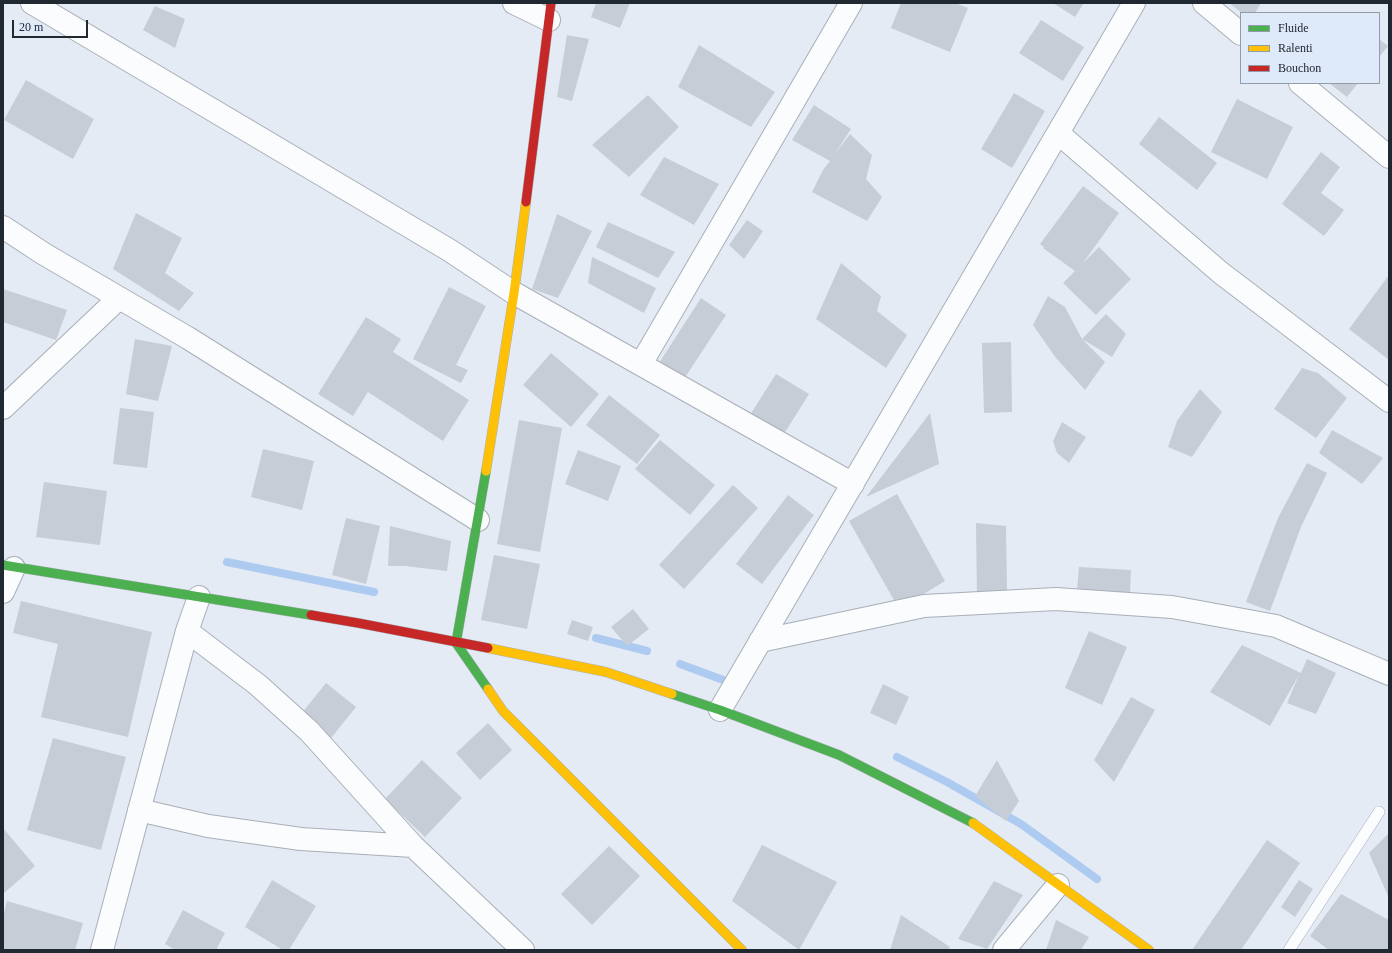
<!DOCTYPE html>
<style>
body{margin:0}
#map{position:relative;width:1392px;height:953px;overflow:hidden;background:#e4ebf4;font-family:Georgia,serif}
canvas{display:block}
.frame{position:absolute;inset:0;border:4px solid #202832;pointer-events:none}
.legend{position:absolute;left:1240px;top:12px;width:140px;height:72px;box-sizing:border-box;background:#deeafa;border:1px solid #929caa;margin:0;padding:5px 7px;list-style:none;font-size:12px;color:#202832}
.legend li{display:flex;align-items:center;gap:8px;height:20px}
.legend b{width:20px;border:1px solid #929caa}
.scale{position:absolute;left:12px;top:20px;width:76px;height:18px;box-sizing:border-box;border:2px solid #202832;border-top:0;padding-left:5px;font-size:12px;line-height:14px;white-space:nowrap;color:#202832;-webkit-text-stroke:3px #deeafa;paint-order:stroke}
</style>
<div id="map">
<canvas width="1392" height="953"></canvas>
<div class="frame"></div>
<ul class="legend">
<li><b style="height:5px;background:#4caf50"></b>Fluide</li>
<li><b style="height:5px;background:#ffc107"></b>Ralenti</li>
<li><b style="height:5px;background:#c62828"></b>Bouchon</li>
</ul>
<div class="scale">20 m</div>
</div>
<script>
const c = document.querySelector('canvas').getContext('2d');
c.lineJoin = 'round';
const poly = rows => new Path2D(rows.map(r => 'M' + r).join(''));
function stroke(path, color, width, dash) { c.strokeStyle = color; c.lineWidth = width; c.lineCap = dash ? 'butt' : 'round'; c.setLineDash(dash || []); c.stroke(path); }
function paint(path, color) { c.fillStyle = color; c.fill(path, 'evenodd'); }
stroke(poly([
 [227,562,374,592],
 [596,638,647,651],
 [680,664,726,681],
 [897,757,947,782,1021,824,1097,879]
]), '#adcbf1', 8);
paint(poly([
 [596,3,630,3,620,28,591,17],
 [901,3,955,3,968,8,950,52,891,28],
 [1053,3,1084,3,1075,17],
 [1229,3,1261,3,1255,13,1242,13],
 [155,6,185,19,175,48,143,30],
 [1041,20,1084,47,1063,81,1019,53],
 [567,35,589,39,572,101,557,97],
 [1379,39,1388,46,1379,57],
 [699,45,775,92,751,127,678,87],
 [26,80,94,119,73,159,4,120],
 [1329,83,1358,83,1347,97],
 [1014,93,1045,111,1012,168,981,149],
 [648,95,679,127,629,177,592,145],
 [1237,99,1293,127,1267,179,1211,152],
 [814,105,851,129,834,155,850,134,872,155,866,179,882,197,867,221,812,192,823,170,830,161,792,140],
 [1159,117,1217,163,1197,190,1139,144],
 [1321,152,1340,167,1321,193,1344,210,1324,236,1282,204],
 [664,157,719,184,694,225,640,195],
 [1083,186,1119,213,1083,263,1099,247,1131,279,1096,315,1063,283,1075,271,1043,248,1044,247,1040,244],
 [136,213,182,238,165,273,194,293,179,311,113,269],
 [557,214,592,231,558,298,532,289],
 [747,220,763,231,744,259,729,245],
 [608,222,675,252,658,278,596,247],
 [592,257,656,288,644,313,588,283],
 [841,263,881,296,877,311,907,335,886,368,816,319],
 [1389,275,1389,360,1349,329],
 [449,287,486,306,456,365,468,370,461,383,413,359],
 [3,289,67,310,56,340,3,322],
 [1048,296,1065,307,1082,339,1106,314,1126,334,1112,357,1082,339,1105,362,1085,390,1056,358,1033,325],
 [701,298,726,315,684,379,659,363],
 [366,317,401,339,393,352,469,400,443,441,368,392,353,416,318,394],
 [135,339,172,346,158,401,126,394],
 [1011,342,1012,412,984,413,982,343],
 [551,353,599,394,571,427,523,385],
 [1302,368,1318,373,1347,398,1316,438,1274,409],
 [776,374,809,394,782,437,748,418],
 [1200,389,1222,412,1192,457,1168,447,1177,421],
 [609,395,660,435,637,464,586,425],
 [120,408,154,412,147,468,113,464],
 [930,413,939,464,866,497],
 [519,420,562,428,540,552,497,544],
 [1062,422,1086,437,1069,463,1057,453,1053,441],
 [1332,430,1383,458,1362,484,1319,453],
 [660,440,715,485,690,515,635,469],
 [263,449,314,461,302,510,251,497],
 [578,450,621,466,608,501,565,484],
 [1307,463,1327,473,1301,527,1270,611,1246,602,1278,518],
 [44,482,107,491,100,545,36,537],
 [733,485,758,508,684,589,659,565],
 [897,494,945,581,899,609,849,521],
 [788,495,814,515,762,584,736,564],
 [346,518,380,526,366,584,332,575],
 [976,523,1006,526,1007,591,977,600],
 [390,526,451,541,447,571,405,566,388,566],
 [494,555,540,564,527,629,481,620],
 [1079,567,1131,570,1130,595,1077,591],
 [21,601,152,632,128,737,41,717,58,644,13,633],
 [633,609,649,629,627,646,611,627],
 [572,620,593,627,588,641,567,634],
 [1089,631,1127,647,1102,705,1065,688],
 [1242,645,1301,673,1307,659,1336,673,1316,714,1287,703,1299,675,1270,726,1210,692],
 [326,683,356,707,331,738,301,714],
 [883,684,909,697,896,725,870,713],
 [1131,697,1155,710,1114,782,1094,760],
 [488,723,512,750,480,780,456,753],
 [53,738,126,757,101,850,27,830],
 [422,760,462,798,425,837,385,799],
 [997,760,1019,801,1006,821,975,796],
 [3,828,35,866,3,894],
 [1389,833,1389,898,1369,853],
 [1267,840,1300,863,1241,950,1192,950],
 [762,845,837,882,799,950,732,901],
 [609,846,640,876,592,925,561,894],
 [272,880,316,906,289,950,283,950,245,927],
 [1299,880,1313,889,1295,917,1281,907],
 [994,881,1023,895,987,949,958,939],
 [1341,894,1389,920,1389,950,1329,950,1310,936],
 [7,901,83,923,75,950,3,950,3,917],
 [183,910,225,933,216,950,175,950,165,944],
 [901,915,950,947,948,950,890,950],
 [1056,920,1089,937,1081,950,1046,950]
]), '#c6cdd6');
const lane = poly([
 [1289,950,1379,812]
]);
const street = poly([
 [32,3,449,250,514,293,853,484],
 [514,3,549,20],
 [1204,3,1241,34],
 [1300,83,1389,157],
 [1058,133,1221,273,1389,401],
 [3,227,44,254,188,338,478,520],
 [641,364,851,3],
 [3,408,119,298],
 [3,592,14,568],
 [187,631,258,685,309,731,413,846,523,950],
 [760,641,924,606,1056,599,1172,607,1276,626,1389,674],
 [720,710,1134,3],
 [139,810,208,826,301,839,413,846],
 [102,950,187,631,199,597],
 [1004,950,1058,885]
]);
const fast = poly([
 [486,471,456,643,488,689],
 [3,565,311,615],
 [672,694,720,710,839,755,973,823]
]);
const slow = poly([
 [486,471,514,293,526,202],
 [488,648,606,672,672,694],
 [488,689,503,711,742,950],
 [973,823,1149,950]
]);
const jam = poly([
 [526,202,551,3],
 [311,615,358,623,488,648]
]);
stroke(lane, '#a9afb8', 12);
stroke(street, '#a9afb8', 24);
stroke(fast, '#a9afb8', 10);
stroke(slow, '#a9afb8', 10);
stroke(jam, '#a9afb8', 10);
stroke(lane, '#fbfcfd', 11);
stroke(street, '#fbfcfd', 22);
stroke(fast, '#4caf50', 9);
stroke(slow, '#ffc107', 9);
stroke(jam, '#c62828', 9);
</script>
